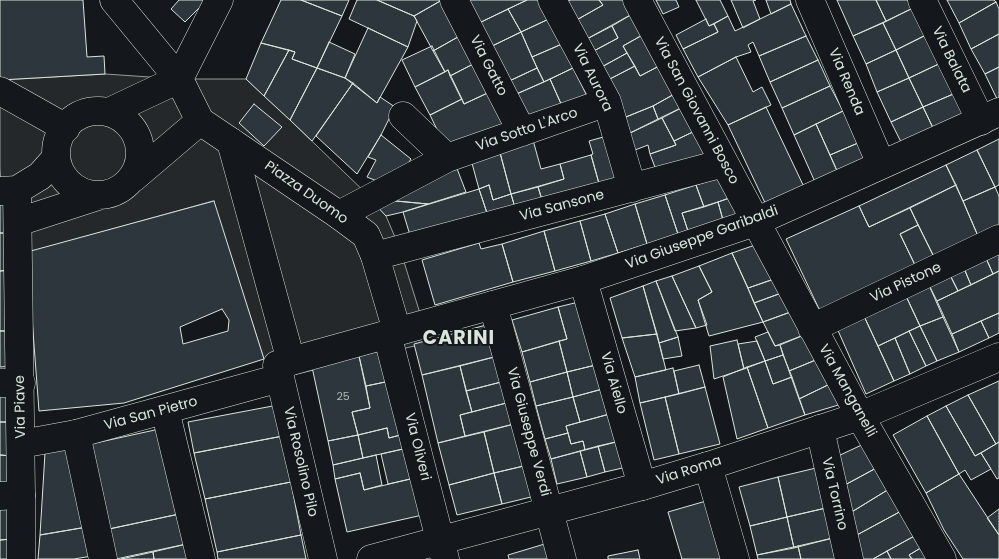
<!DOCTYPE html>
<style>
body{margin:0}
canvas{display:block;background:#14181c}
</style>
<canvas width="999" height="559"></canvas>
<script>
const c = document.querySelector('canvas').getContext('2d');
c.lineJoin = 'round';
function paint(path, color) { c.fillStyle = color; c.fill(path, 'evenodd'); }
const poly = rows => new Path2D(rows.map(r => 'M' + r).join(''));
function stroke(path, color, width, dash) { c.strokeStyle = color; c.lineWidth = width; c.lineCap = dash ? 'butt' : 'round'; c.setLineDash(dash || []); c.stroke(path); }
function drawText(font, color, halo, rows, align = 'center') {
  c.font = font + ' Poppins,sans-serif'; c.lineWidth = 4; c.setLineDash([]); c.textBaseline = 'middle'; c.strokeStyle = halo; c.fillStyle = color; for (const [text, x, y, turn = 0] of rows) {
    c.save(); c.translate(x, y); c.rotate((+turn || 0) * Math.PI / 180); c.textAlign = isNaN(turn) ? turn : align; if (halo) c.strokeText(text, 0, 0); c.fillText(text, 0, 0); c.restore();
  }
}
const parking = poly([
 [105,74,179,79,246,79,290,120,371,198,386,216,400,249,423,323,427,343,280,378,264,359,213,201,5,259,0,168,0,80,105,74]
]);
paint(parking, '#24282b');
stroke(parking, '#939e99', 1);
const building = poly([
 [0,0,83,0,87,57,104,56,105,74,0,80,0,0],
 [179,0,203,0,205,2,185,22,171,9,179,0],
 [281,0,301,0,342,16,317,68,292,59,295,52,261,43,281,0],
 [301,0,349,0,342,16,301,0],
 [357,0,377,0,414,16,417,21,408,47,349,19,357,0],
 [377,0,442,0,414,16,377,0],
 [442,0,465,33,433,51,414,16,442,0],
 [467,0,527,0,477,24,467,0],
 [527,0,541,0,551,18,521,32,508,9,527,0],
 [570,0,599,0,603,5,573,22,563,3,570,0],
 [599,0,627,0,634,13,583,41,573,22,603,5,599,0],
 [656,0,676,0,679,7,663,14,656,0],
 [696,0,720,0,728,16,709,26,696,0],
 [731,0,756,0,753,1,760,19,743,28,731,0],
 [766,0,790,0,791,4,771,14,766,0],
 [837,0,876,0,886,21,853,36,837,0],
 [876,0,911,0,915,7,886,21,876,0],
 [947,0,994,0,996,2,959,23,947,0],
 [996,2,999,9,999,34,971,49,959,23,996,2],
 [791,4,806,36,759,56,753,42,748,45,751,52,736,57,698,77,683,49,718,32,714,24,728,16,735,31,791,4],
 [915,7,930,33,896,50,883,23,915,7],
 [508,9,521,32,488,48,477,24,508,9],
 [634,13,646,33,623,46,627,53,598,69,590,53,618,38,612,26,634,13],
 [551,18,562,44,532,57,521,32,551,18],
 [706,19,709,26,714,24,718,32,683,49,676,35,706,19],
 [883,23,896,50,866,64,853,36,883,23],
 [612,26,618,38,590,53,583,41,612,26],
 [368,28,408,47,377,103,345,78,368,28],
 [521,32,537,68,505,83,488,48,521,32],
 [465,33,479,61,450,76,448,70,445,72,433,51,465,33],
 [646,33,663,64,640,76,623,46,646,33],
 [930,33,943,62,909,78,896,50,930,33],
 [999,34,999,67,985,74,971,49,999,34],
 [806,36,818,60,770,82,759,56,806,36],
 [329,42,355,54,345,78,317,68,329,42],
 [261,43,289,50,264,96,246,79,261,43],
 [562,44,573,68,544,82,532,57,562,44],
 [432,46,445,72,415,87,402,60,432,46],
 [289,50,295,52,292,59,317,68,290,120,264,96,289,50],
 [896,50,909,78,877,92,866,64,896,50],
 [627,53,635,66,604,82,598,69,627,53],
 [736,57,753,92,762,87,771,105,728,125,698,77,736,57],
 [818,60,830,86,782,108,770,82,818,60],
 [479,61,494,90,464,104,450,76,479,61],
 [943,62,958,92,923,107,909,78,943,62],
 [663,64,678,92,653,106,621,119,604,82,635,66,640,76,663,64],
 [999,67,999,101,998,101,985,74,999,67],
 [317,68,345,78,353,83,312,141,290,120,317,68],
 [537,68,544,82,512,96,505,83,537,68],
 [573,68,587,96,562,106,550,79,573,68],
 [448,70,462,99,430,115,415,87,448,70],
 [909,78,923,107,891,122,877,92,909,78],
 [550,79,562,106,524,123,512,96,550,79],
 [353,83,377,103,380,97,395,107,381,135,357,174,316,136,353,83],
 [830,86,843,111,794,135,782,108,830,86],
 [494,90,511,127,446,148,430,115,462,99,464,104,494,90],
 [678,92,687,105,658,119,653,106,678,92],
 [958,92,969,114,934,130,923,107,958,92],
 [254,104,282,127,264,146,239,123,254,104],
 [687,105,699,129,674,141,662,118,687,105],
 [653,106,658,119,628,134,621,119,653,106],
 [766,107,805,189,767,207,728,125,766,107],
 [923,107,934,130,903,146,891,122,923,107],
 [843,111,858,143,830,155,816,124,843,111],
 [662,118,676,145,650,154,648,145,635,150,628,134,662,118],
 [816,124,838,173,815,182,794,135,816,124],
 [699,129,710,152,656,170,650,154,676,145,674,141,699,129],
 [614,134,627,179,600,187,591,155,593,154,589,141,614,134],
 [381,135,411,159,395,183,389,186,367,177,376,160,368,157,381,135],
 [999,139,999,185,995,187,977,150,999,139],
 [533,140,541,169,560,164,564,179,511,194,499,149,533,140],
 [858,143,866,161,838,173,830,155,858,143],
 [499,149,511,194,493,200,489,185,479,189,470,156,499,149],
 [977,150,995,187,963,201,946,165,977,150],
 [591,155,600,187,543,203,538,187,564,179,560,164,591,155],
 [946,165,956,185,869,227,859,206,946,165],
 [456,166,466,192,428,204,385,200,456,166],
 [728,175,735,196,704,207,696,185,728,175],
 [489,185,493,200,511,194,516,211,489,219,479,189,489,185],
 [696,185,704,207,682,213,688,231,678,234,665,195,696,185],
 [956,185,978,236,934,257,910,208,956,185],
 [538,187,543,203,516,211,511,194,538,187],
 [995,187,999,196,999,227,978,236,963,201,995,187],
 [479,189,489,219,413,245,403,212,479,189],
 [665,195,678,234,647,244,635,204,665,195],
 [735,196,742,215,723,220,718,202,735,196],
 [385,200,428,204,403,212,386,216,372,201,385,200],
 [0,201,8,201,10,233,0,233,0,201],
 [214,201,264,359,124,403,39,411,27,252,214,201],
 [222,309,229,320,228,331,183,344,180,327,222,309],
 [718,202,723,220,688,231,682,213,718,202],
 [635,204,647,244,618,253,605,214,635,204],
 [859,206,869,227,910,208,918,225,900,234,915,265,820,311,786,239,859,206],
 [605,214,618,253,591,261,580,221,605,214],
 [580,221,591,261,555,271,544,231,580,221],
 [918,225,934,257,915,265,900,234,918,225],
 [544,231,555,271,513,282,502,244,544,231],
 [0,233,10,233,11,270,0,271,0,233],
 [479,243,481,249,502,244,513,282,435,305,422,260,479,243],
 [761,243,780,277,748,288,732,253,761,243],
 [999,249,999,271,993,274,985,256,999,249],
 [732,253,763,322,709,336,698,300,712,292,699,266,732,253],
 [985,256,993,274,971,285,963,266,985,256],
 [699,266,712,292,698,300,707,325,696,328,672,276,699,266],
 [963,266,971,285,958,291,949,273,963,266],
 [11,270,13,331,0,331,0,271,11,270],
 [999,271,999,313,952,334,937,301,999,271],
 [949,273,958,291,937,301,928,283,949,273],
 [672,276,696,328,675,331,656,281,672,276],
 [780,277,787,291,754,303,748,288,780,277],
 [656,281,678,337,659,343,643,286,656,281],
 [928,283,943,317,920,326,905,294,928,283],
 [643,286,657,334,622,338,610,298,643,286],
 [787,291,796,310,763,322,754,303,787,291],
 [905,294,920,326,878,346,863,314,905,294],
 [587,300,604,363,567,372,559,341,567,339,558,307,587,300],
 [558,307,567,339,522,352,512,320,558,307],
 [796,310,809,333,775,346,763,322,796,310],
 [999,313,999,333,989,338,981,321,999,313],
 [863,314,894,381,866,394,836,326,863,314],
 [943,317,959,352,937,361,920,326,943,317],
 [981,321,989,338,959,352,952,334,981,321],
 [494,323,502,355,422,375,414,344,494,323],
 [920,326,937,361,926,366,909,331,920,326],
 [0,331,13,331,14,366,0,367,0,331],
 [909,331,926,366,910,374,895,338,909,331],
 [768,332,775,346,780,345,783,355,765,361,755,337,768,332],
 [809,333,823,357,789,371,780,345,809,333],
 [657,334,666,370,635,377,622,338,657,334],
 [678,337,682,356,663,359,659,343,678,337],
 [895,338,910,374,894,381,878,346,895,338],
 [737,340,744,369,714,379,710,346,737,340],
 [559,341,567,372,530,382,522,352,559,341],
 [757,341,765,361,744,369,738,344,757,341],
 [388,349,395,380,366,386,359,356,388,349],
 [502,355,509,380,466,391,460,366,502,355],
 [783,355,792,377,773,384,765,361,783,355],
 [359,356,370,408,352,412,358,435,328,441,312,367,359,356],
 [823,357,834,382,799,399,789,371,823,357],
 [765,361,773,384,792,377,805,415,768,428,747,367,765,361],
 [604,363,610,387,573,397,567,372,604,363],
 [699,365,705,387,679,394,674,371,699,365],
 [460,366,472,412,460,415,465,436,438,443,422,375,460,366],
 [747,367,768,428,737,439,723,377,747,367],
 [673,368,679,394,640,403,635,377,673,368],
 [567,372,573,397,536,406,530,382,567,372],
 [395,380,408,433,389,438,387,428,358,435,352,412,370,408,366,386,395,380],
 [509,380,514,401,472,412,466,391,509,380],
 [999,381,999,442,996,444,968,395,999,381],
 [834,382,845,403,805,415,799,399,834,382],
 [610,387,617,412,580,422,573,397,610,387],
 [705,387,720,444,679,454,665,397,705,387],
 [0,388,12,388,12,422,0,422,0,388],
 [968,395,996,444,975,456,946,406,968,395],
 [573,397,580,422,566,426,568,433,545,439,536,406,573,397],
 [665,397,679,454,654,460,640,403,665,397],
 [514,401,518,423,465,436,460,415,514,401],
 [278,405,283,436,194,453,188,422,278,405],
 [946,406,975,456,981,453,991,469,971,480,965,470,959,474,927,416,946,406],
 [617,412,624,440,585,450,583,441,571,444,566,426,617,412],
 [927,416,959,474,926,493,893,435,927,416],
 [0,422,12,422,12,456,0,455,0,422],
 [518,423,528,465,494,473,484,432,518,423],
 [164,428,184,513,109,529,91,444,164,428],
 [387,428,389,438,408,433,412,447,363,458,358,435,387,428],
 [484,432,494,473,449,485,438,443,484,432],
 [568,433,571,444,583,441,585,450,551,459,545,439,568,433],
 [358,435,363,458,333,465,328,441,358,435],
 [283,436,291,482,205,499,194,453,283,436],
 [624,440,631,466,605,472,598,446,624,440],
 [868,442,880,466,843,486,836,457,868,442],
 [999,442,999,478,997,479,981,453,999,442],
 [598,446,605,472,587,477,580,451,598,446],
 [412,447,419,477,388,484,381,454,412,447],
 [68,449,87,527,40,535,45,453,68,449],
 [580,451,587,477,557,484,551,459,580,451],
 [0,455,12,456,11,484,0,484,0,455],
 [376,455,382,485,364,490,360,473,335,479,333,465,376,455],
 [528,465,535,496,502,504,494,473,528,465],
 [880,466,894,486,850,513,843,486,880,466],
 [816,468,826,508,787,517,778,477,816,468],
 [360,473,364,490,419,477,427,514,347,532,335,479,360,473],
 [494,473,502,504,457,515,449,485,494,473],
 [959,474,999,535,999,559,963,559,944,530,926,493,959,474],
 [778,477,787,517,750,526,739,487,778,477],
 [291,482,301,535,217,552,205,499,291,482],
 [894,486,905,509,855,536,850,513,894,486],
 [706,501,722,559,682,559,668,512,706,501],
 [0,506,10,506,12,539,0,540,0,506],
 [826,508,833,538,794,548,787,517,826,508],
 [905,509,918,534,873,559,862,559,855,536,905,509],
 [999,509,999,535,987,518,999,509],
 [184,513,191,543,116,559,109,529,184,513],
 [787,517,794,548,757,555,750,526,787,517],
 [87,527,92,556,74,559,38,559,40,535,87,527],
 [918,534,924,546,909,555,912,559,891,559,887,551,918,534],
 [301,535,306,559,218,559,217,552,301,535],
 [833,538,838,559,801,559,798,546,833,538],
 [12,539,12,559,0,559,0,540,12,539],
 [191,543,195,559,154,559,153,552,191,543],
 [548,543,552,559,509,559,508,555,548,543],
 [798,546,801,559,758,559,757,555,798,546],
 [924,546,931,559,912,559,909,555,924,546],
 [638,550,640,559,608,559,608,556,638,550],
 [887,551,891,559,873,559,887,551],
 [153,552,154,559,121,559,153,552]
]);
paint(building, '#2c363c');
stroke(building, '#d8e6dc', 1);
const street = poly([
 [114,0,179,79],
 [454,0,522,132],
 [552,0,607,102,632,188],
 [637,0,860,416],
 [810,0,881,164],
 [922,0,981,121],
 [0,91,66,128],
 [231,142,291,361],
 [447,158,607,102],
 [339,215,447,158,403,116],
 [375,256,724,163],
 [583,280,642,486],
 [493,305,562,559],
 [812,328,999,239],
 [387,334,445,559],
 [0,383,21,383],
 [165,410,201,559],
 [820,429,849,559],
 [76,434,103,559],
 [708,466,735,559],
 [21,495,21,559]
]);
const secondary = poly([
 [179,79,200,121,339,215,366,235,375,256,397,331],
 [179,79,219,0],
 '56 153a42 42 0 1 1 84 0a42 42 0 1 1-84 0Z',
 [109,112,179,79],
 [133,178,200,121],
 [0,191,17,190,40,176,56,158],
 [18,222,98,196],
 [860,416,942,559],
 [21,444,76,434,280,378],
 [0,496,21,495,17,190],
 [323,559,277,365,583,280,755,222,999,112],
 [371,559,642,486,708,466,860,416,999,357]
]);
stroke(street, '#d8e6dc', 29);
stroke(secondary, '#d8e6dc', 29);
stroke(street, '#14181c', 28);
stroke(secondary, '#14181c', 28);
drawText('11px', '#adbab4', null, [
 ["25",343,397]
]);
drawText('14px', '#d8e6dc', '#14181c', [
 ["Via Balata",951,60,64],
 ["Via Gatto",488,66,63],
 ["Via Aurora",592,78,64],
 ["Via Renda",846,82,67],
 ["Via San Giovanni Bosco",696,111,62],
 ["Via Sotto L'Arco",527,130,-19],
 ["Piazza Duomo",306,193,35],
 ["Via Sansone",562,206,-15],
 ["Via Giuseppe Garibaldi",702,238,-20],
 ["Via Pistone",906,283,-25],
 ["Via Aiello",613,383,74],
 ["Via Manganelli",847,391,61],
 ["Via Piave",21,407,-91],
 ["Via San Pietro",151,414,-15],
 ["Via Giuseppe Verdi",528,432,75],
 ["Via Oliveri",417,447,76],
 ["Via Rosolino Pilo",300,462,77],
 ["Via Roma",689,471,-18],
 ["Via Torrino",834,494,77]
]);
c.letterSpacing = '1px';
drawText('bold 19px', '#d8e6dc', '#14181c', [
 ["CARINI",459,339]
]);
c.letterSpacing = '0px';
</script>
